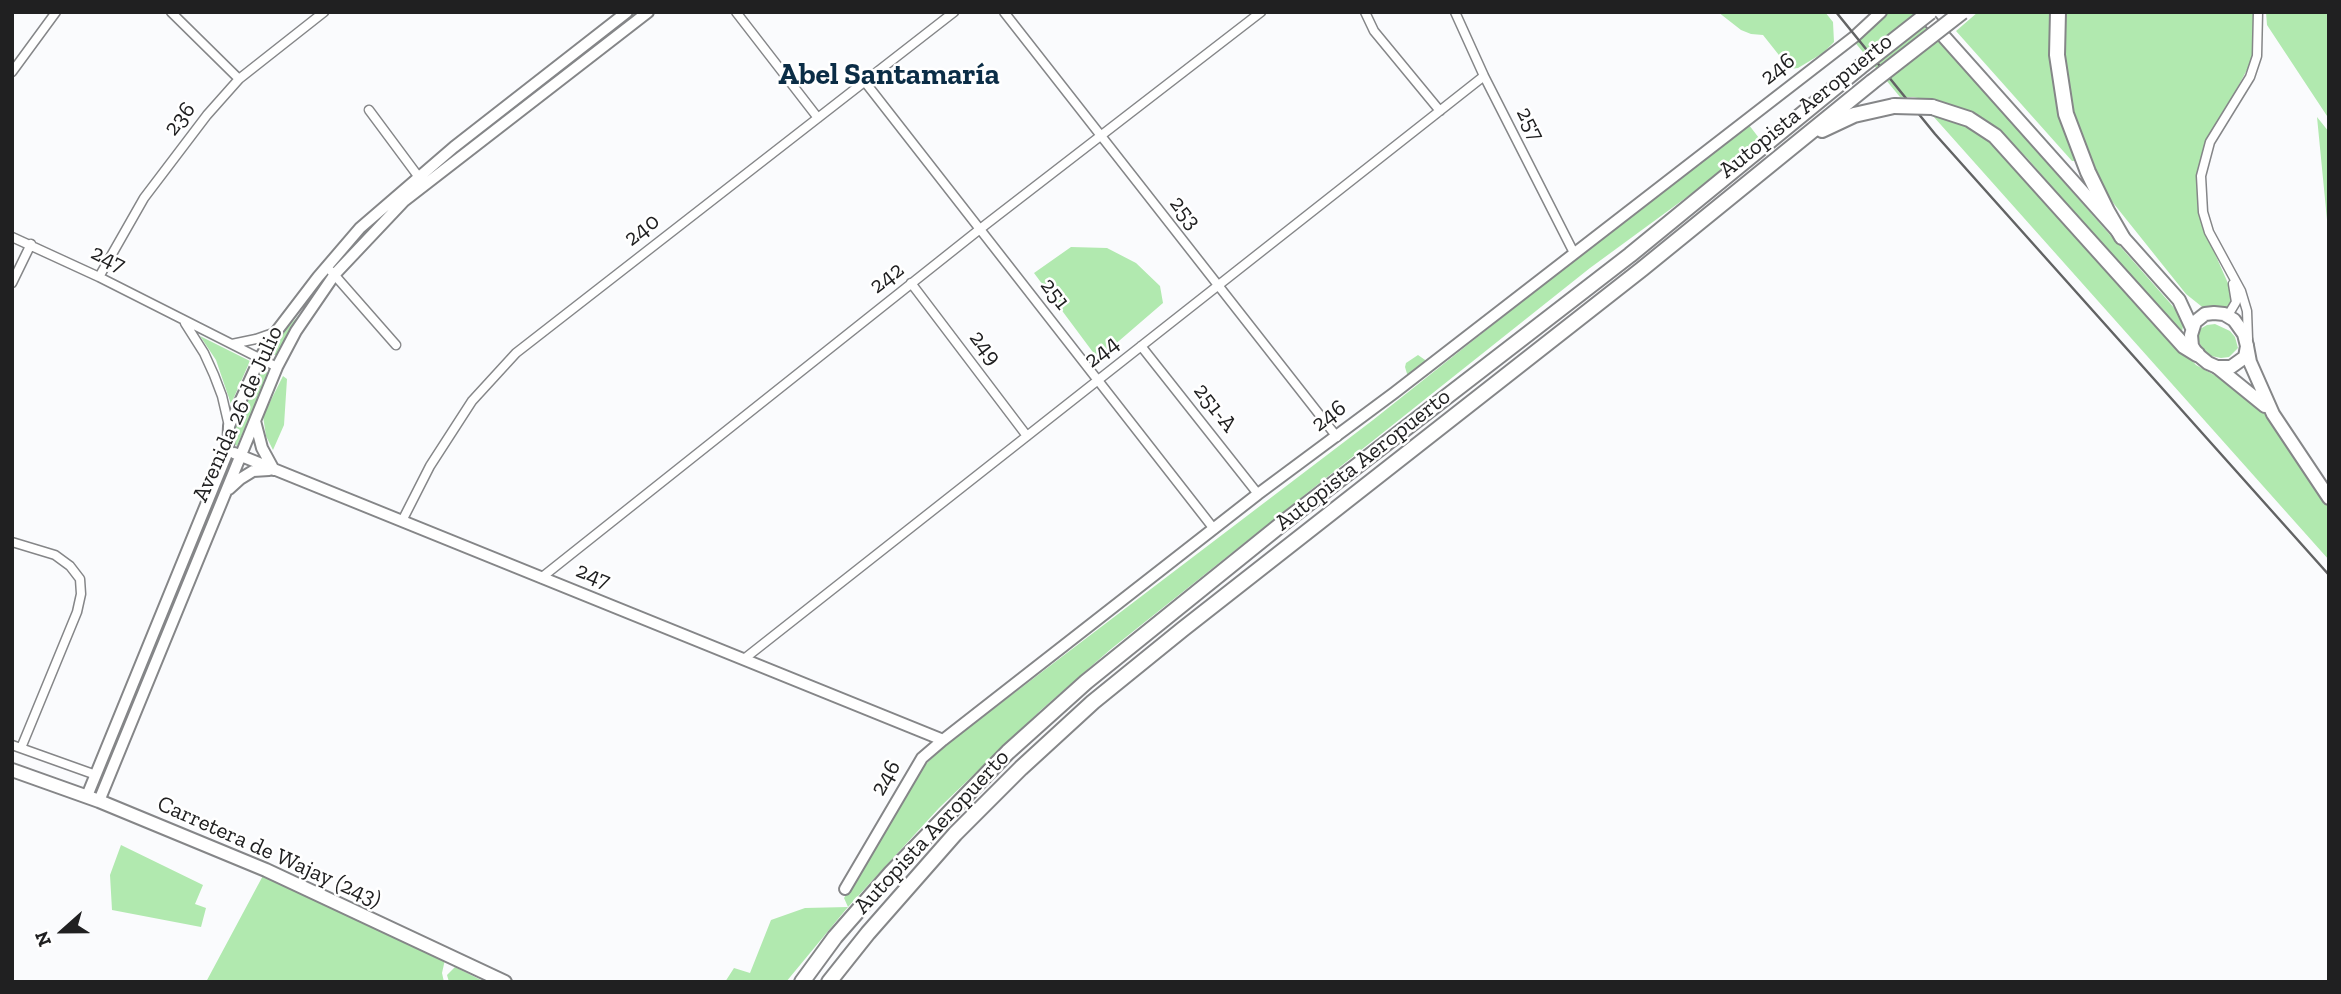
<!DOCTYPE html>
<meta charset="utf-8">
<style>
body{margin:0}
#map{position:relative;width:2341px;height:994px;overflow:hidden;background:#fafbfd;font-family:"Zilla Slab",serif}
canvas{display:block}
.frame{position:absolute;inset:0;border:14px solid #202021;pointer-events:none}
.north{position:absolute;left:28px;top:896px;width:70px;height:70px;-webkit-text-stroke:5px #fff;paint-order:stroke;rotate:249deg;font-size:19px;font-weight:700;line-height:28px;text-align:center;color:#202021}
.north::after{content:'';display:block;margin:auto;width:24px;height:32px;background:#202021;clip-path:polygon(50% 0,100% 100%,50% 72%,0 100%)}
</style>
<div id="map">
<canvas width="2341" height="994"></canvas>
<div class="frame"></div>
<div class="north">N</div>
</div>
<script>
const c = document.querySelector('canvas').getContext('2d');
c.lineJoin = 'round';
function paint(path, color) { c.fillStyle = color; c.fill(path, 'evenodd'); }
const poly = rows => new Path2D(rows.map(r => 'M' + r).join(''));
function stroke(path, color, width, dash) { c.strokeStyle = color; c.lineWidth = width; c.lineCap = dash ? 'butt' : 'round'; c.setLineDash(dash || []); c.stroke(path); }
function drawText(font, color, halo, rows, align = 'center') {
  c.font = font + ' "Zilla Slab",serif'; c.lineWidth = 5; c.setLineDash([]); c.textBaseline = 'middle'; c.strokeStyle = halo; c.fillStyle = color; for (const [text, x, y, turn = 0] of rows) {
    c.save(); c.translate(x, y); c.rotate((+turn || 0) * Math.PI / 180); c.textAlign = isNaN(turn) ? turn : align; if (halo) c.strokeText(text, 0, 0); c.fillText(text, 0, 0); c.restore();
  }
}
paint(poly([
 [1718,12,1825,12,1833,22,1834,42,1823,53,1798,68,1790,69,1763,35,1751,34,1741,30],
 [1889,12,1914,12,2170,303,2179,314,2183,326,2182,332,2178,332,2027,158,2002,133,1986,120,1950,104,1913,97,1900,97,1853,40],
 [1978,12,2052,12,2052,73,2059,109,2076,159,2075,161,2072,161,1956,31],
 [2065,12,2255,12,2254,57,2210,138,2199,179,2199,204,2205,231,2234,297,2228,309,2221,311,2206,310,2186,294,2106,194,2073,117,2063,51],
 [2266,12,2329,12,2329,119,2267,25],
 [1933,116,1956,120,1983,134,2000,148,2196,365,2254,397,2329,508,2329,560],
 [2317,117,2329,132,2329,240],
 [1749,125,1762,142,1590,268,1111,649,1041,710,939,808,848,907,786,982,725,982,734,968,750,973,771,920,805,908,848,907,844,898,925,765,942,748,1373,420,1670,184],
 [1071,247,1107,248,1136,263,1160,286,1163,303,1098,359,1034,273],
 [300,314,278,355,273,355,270,351,283,332],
 [2215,324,2230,331,2235,337,2238,348,2229,357,2221,358,2211,356,2204,351,2199,342,2197,334,2200,329,2207,325],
 [200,336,250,361,231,404,216,360],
 [1418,355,1428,362,1408,377,1405,367,1406,363],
 [266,369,268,376,237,446,232,443,235,421,259,370],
 [283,376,287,379,284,425,273,450,266,436,263,416],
 [147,656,150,657,105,773,103,772],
 [121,845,203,885,195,904,206,908,201,927,112,910,110,875],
 [266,870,446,955,442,973,444,982,206,982],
 [455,967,485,982,449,982,447,975]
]), '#b1e9af');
const minor = poly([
 [171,12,239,79],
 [736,12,818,118],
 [1004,12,1337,437],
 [1365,12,1374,31,1440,111],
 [1455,12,1484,76,1574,253],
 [12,72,56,12],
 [865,82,1214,529],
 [369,110,418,176],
 [12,237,99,277,277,367],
 [331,271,396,345],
 [99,277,144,198,207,115,239,79,324,12],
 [12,283,31,244],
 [911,283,1027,436],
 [2224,314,2230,312,2236,302,2233,284],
 [185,323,204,353,214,375,222,396,229,426],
 [2248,339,2247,311,2241,291,2209,232,2203,212,2201,176,2210,142,2250,77,2257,56,2258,12],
 [232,344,256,339,276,332],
 [1141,346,1258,494],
 [402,521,430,466,472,401,516,353,954,12],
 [12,542,55,555,70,566,80,579,81,594,77,612,21,748],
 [541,578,980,229,1261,12],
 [744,659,1484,76],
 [12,745,96,775]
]);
const tertiary = poly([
 [255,421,262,448,274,470],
 [234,453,943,740],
 [229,489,240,479,253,471,269,470],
 [87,796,228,451,229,426,260,358,276,332,318,277,360,228,454,147,627,12],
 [99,801,277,367,296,331,335,274,404,201,648,12],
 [845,889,922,758,943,740,1258,494,1394,393,1854,37,1881,12]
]);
const secondary = poly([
 [2247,346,2250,362,2273,414,2329,498],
 [2217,367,2265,406],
 [12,770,99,801,266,870,505,982]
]);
const primary = poly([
 [1922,12,2179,300,2192,328],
 [2214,313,2224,314,2234,320,2244,334,2247,346,2245,357,2231,367,2217,367,2208,363,2197,354,2192,346,2191,335,2195,322,2205,314,2214,313]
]);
const trunk = poly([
 [2058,12,2057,55,2066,114,2088,172,2107,211,2122,237],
 [1932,107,1969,119,1995,136,2184,346,2197,354],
 [1822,130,1854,115,1894,106],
 [802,982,835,937,891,873,1008,752,1086,682,1283,523,1630,255,1860,67],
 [829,982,868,933,955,834,1021,768,1093,702,1183,629,1642,269,1872,82]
]);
stroke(minor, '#858688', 11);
stroke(tertiary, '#858688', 14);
stroke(secondary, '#858688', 16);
stroke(primary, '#858688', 16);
stroke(trunk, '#858688', 18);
stroke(minor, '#fff', 8);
stroke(tertiary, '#fff', 10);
stroke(secondary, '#fff', 12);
stroke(primary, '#fff', 12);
stroke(trunk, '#fff', 14);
stroke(poly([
 [1836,12,1935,134,2329,575]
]), '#626364', 2.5);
const trunkBridge = poly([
 [1860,67,1930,12],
 [1872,82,1962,12],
 [1894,106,1932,107]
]);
stroke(trunkBridge, '#858688', 18, []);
stroke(trunkBridge, '#fff', 14);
drawText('23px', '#202021', '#fff', [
 ["246",1778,69,-38],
 ["Autopista Aeropuerto",1806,106,-39],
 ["236",180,119,-52],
 ["257",1530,124,63],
 ["253",1185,213,52],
 ["240",642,230,-38],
 ["247",108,259,26],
 ["242",887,278,-38],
 ["251",1055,294,52],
 ["249",985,348,53],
 ["244",1102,352,-38],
 ["251-A",1215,408,52],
 ["Avenida 26 de Julio",238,414,-66],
 ["246",1329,416,-37],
 ["Autopista Aeropuerto",1363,460,-38],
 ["247",593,576,22],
 ["246",886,778,-60],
 ["Autopista Aeropuerto",932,832,-47],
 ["Carretera de Wajay (243)",269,852,24]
]);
drawText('bold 30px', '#0b2d46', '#fff', [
 ["Abel Santamaría",889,75]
]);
</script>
